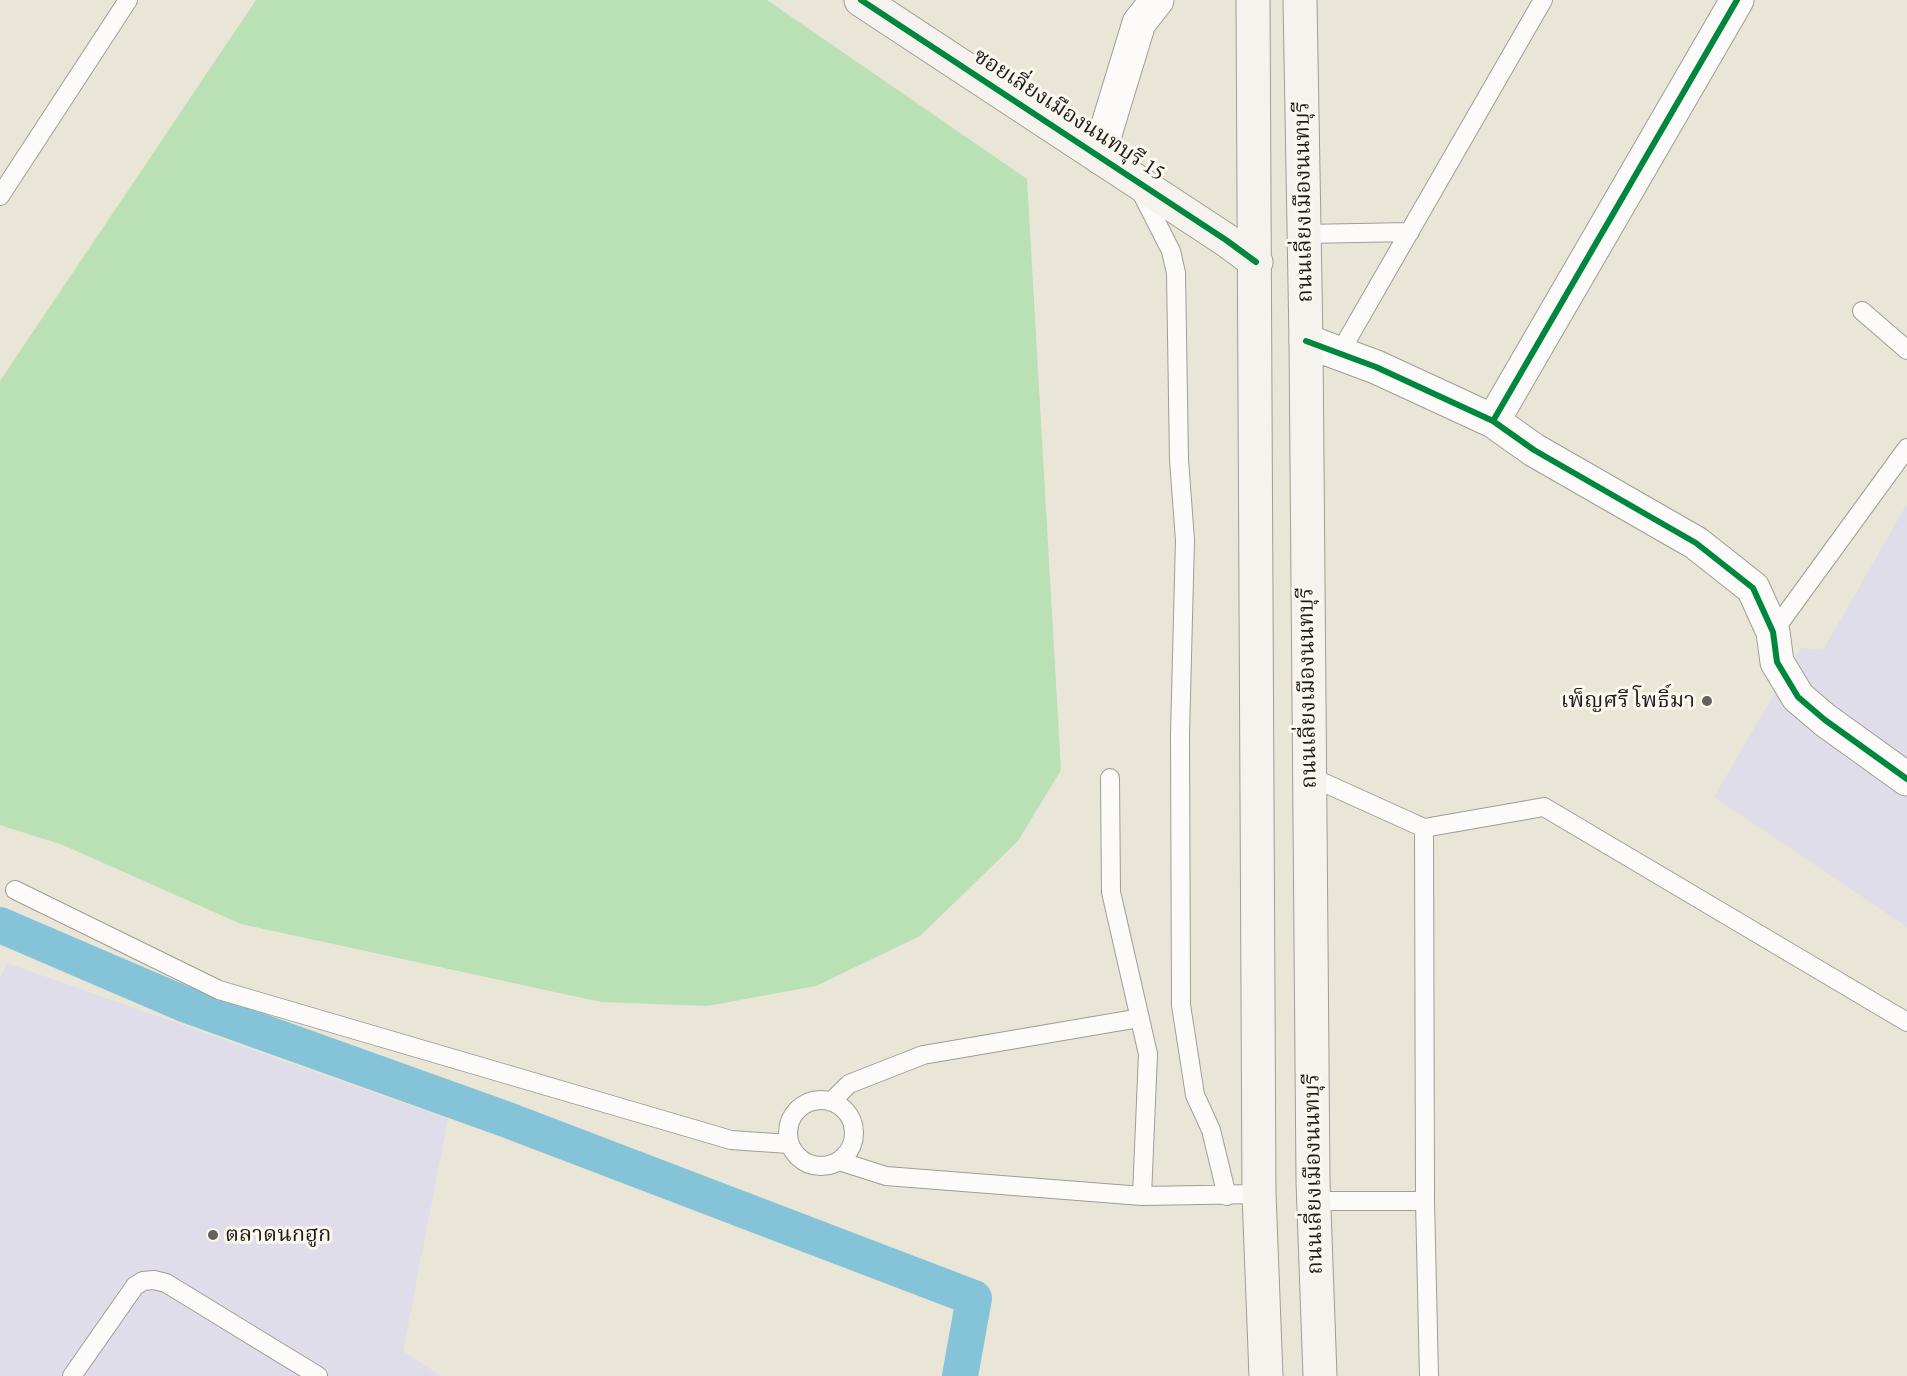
<!DOCTYPE html>
<meta charset="utf-8">
<style>
body{margin:0}
canvas{display:block;background:#e9e5d7}
</style>
<canvas width="1907" height="1376"></canvas>
<script>
const c = document.querySelector('canvas').getContext('2d');
c.lineJoin = 'round';
function paint(path, color) { c.fillStyle = color; c.fill(path, 'evenodd'); }
const poly = rows => new Path2D(rows.map(r => 'M' + r).join(''));
function stroke(path, color, width, dash) { c.strokeStyle = color; c.lineWidth = width; c.lineCap = dash ? 'butt' : 'round'; c.setLineDash(dash || []); c.stroke(path); }
function drawText(font, color, halo, rows, align = 'center') {
  c.font = font + ' "EB Garamond","Noto Serif Thai",serif'; c.lineWidth = 6; c.setLineDash([]); c.textBaseline = 'middle'; c.strokeStyle = halo; c.fillStyle = color; for (const [text, x, y, turn = 0] of rows) {
    c.save(); c.translate(x, y); c.rotate((+turn || 0) * Math.PI / 180); c.textAlign = isNaN(turn) ? turn : align; if (halo) c.strokeText(text, 0, 0); c.fillText(text, 0, 0); c.restore();
  }
}
paint(poly([
 [1907,504,1907,927,1714,797,1801,648,1823,650],
 [7,963,448,1119,403,1351,441,1376,0,1376,0,978]
]), '#dfdde9');
paint(poly([
 [256,0,767,0,1027,179,1061,770,1018,841,920,936,816,986,707,1006,601,1002,241,924,63,845,0,825,0,381]
]), '#bae1b5');
stroke(poly([
 [0,925,184,1004,505,1119,974,1298,960,1376]
]), '#85c4d8', 36);
const lane = poly([
 [1140,190,1171,251,1176,273,1179,460,1185,540,1180,734,1181,1005,1195,1095,1211,1130,1227,1196],
 [0,196,128,0],
 [1304,234,1410,232],
 [1862,311,1907,350],
 [1339,354,1543,0],
 [1773,632,1907,448],
 [1309,776,1424,828,1544,807,1907,1022],
 [1110,778,1111,892,1148,1054,1142,1196],
 [1424,828,1425,1201,1429,1376],
 [15,890,219,990,731,1140,789,1144],
 '788 1133a33 33 0 1 1 66 0a33 33 0 1 1-66 0Z',
 [831,1102,849,1084,923,1055,1140,1018],
 [839,1161,886,1176,1142,1196,1259,1194],
 [1314,1201,1425,1201],
 [72,1376,135,1286,143,1281,154,1280,166,1283,318,1376]
]);
const street = poly([
 [1101,158,1106,131,1139,23,1157,0],
 [1306,341,1376,367,1493,421,1534,450,1696,543,1753,588,1773,632,1777,662,1798,697,1825,720,1907,779],
 [1493,421,1737,0]
]);
const secondary = poly([
 [861,0,1226,240,1256,262],
 [1253,0,1259,1194,1266,1376],
 [1300,0,1306,341,1313,1181,1320,1376]
]);
stroke(lane, '#9f9d95', 20);
stroke(street, '#9f9d95', 35);
stroke(secondary, '#9f9d95', 35);
stroke(lane, '#fcfbf9', 18);
stroke(street, '#fcfbf9', 33);
stroke(secondary, '#f6f3ee', 33);
stroke(poly([
 [861,0,1226,240,1256,262],
 [1306,341,1376,367,1493,421,1534,450,1696,543,1753,588,1773,632,1777,662,1798,697,1825,720,1907,779],
 [1493,421,1737,0]
]), '#00873e', 6);
for (const [x, y, r, color] of [
 [1707,701,6,"#64625d"],
 [213,1235,6,"#64625d"]
]) { const dot = new Path2D(); dot.arc(x, y, r, 0, 2 * Math.PI); c.fillStyle = color; c.fill(dot); stroke(dot, '#fbf7ec', 2); }
drawText('22px', '#1c1c1c', '#fbf7ec', [
 ["ซอยเลี่ยงเมืองนนทบุรี 15",1069,115,33],
 ["ถนนเลี่ยงเมืองนนทบุรี",1304,202,-91],
 ["ถนนเลี่ยงเมืองนนทบุรี",1308,688,-91],
 ["ถนนเลี่ยงเมืองนนทบุรี",1314,1174,-91]
]);
drawText('22px', '#1c1c1c', '#fbf7ec', [
 ["เพ็ญศรี โพธิ์มา",1695,701],
 ["ตลาดนกฮูก",225,1235,"left"]
], 'right');
</script>
